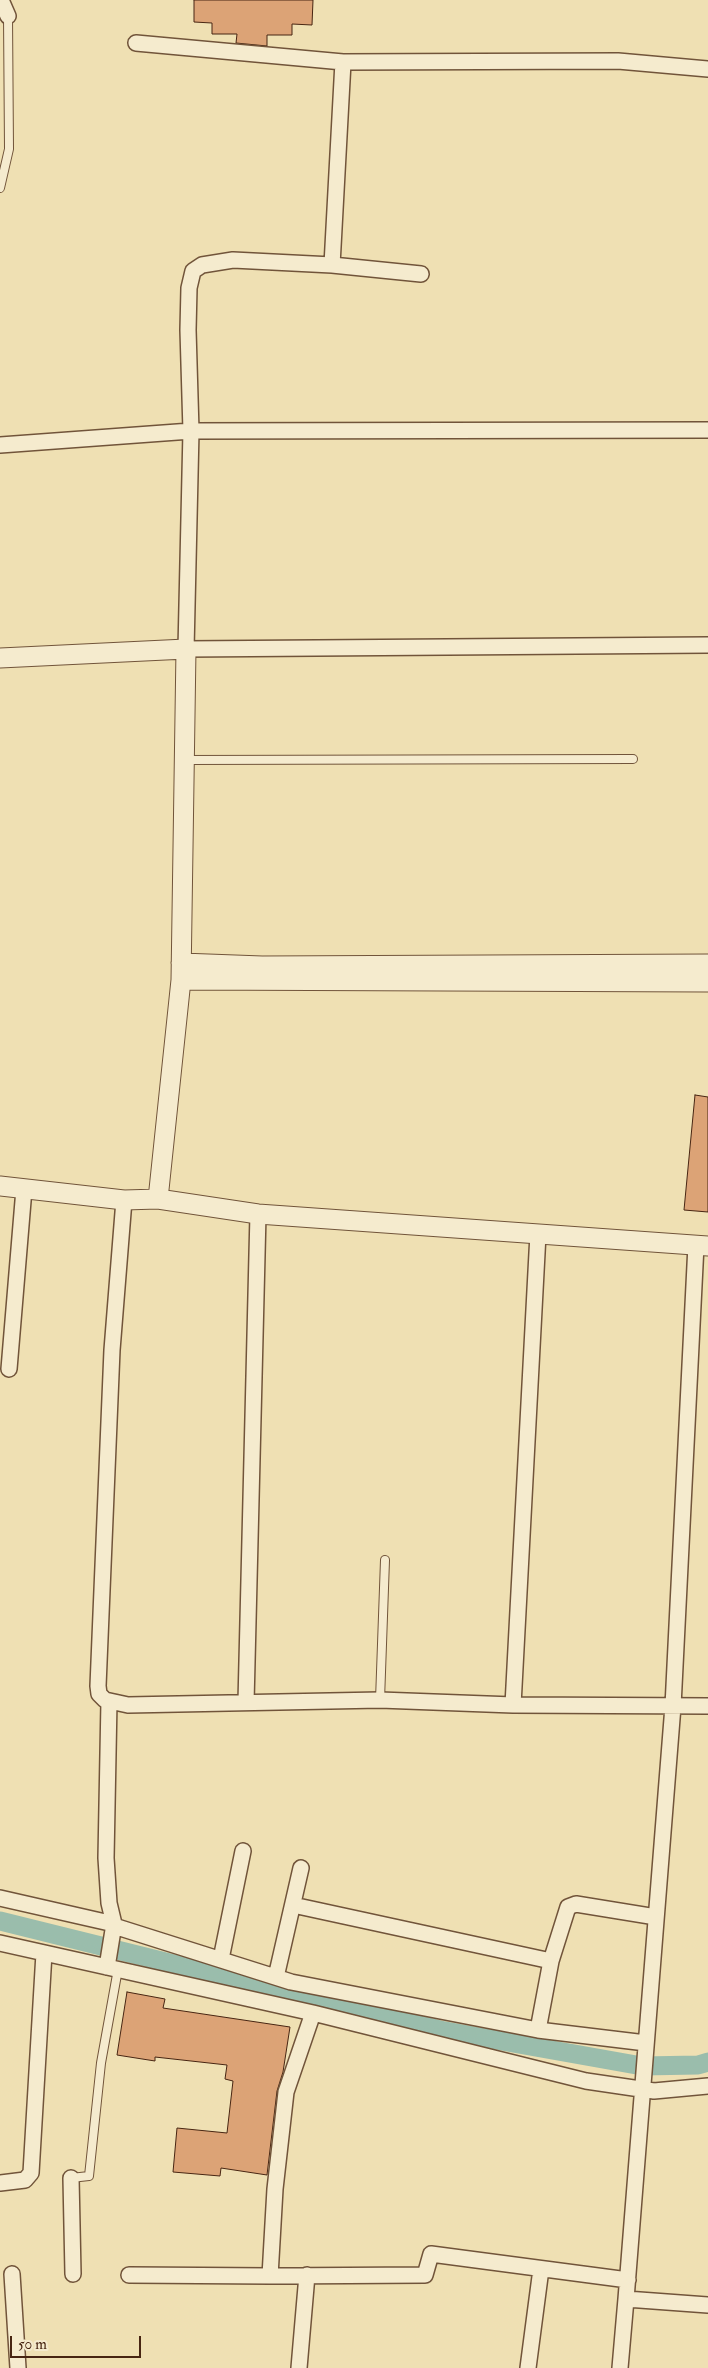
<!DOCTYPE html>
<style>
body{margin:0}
#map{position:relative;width:708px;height:2368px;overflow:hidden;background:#efe0b3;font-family:"IM FELL Double Pica",serif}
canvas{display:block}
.scale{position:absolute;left:10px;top:2336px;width:131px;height:22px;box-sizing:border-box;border:2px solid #472512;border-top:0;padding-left:6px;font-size:15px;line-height:18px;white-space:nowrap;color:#472512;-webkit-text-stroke:4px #f5ebce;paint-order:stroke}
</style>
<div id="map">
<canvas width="708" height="2368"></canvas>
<div class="scale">50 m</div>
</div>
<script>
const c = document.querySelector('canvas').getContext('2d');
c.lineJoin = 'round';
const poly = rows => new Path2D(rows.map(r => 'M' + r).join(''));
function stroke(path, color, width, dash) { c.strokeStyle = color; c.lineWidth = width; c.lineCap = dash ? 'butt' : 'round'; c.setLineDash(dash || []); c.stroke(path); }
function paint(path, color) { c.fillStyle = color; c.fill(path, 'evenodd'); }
stroke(poly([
 [0,1921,440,2030,642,2066,698,2065,708,2062]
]), '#9abdac', 19);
const building = poly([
 [194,0,313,0,312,25,292,24,292,35,267,35,267,46,236,43,237,34,212,34,212,23,194,22,194,0],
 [695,1095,708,1097,708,1212,684,1210,695,1095],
 [127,1992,165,1999,163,2008,290,2027,283,2072,277,2091,267,2175,221,2168,220,2176,173,2172,177,2128,227,2133,233,2081,225,2079,227,2065,155,2057,155,2061,117,2055,127,1992]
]);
paint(building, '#dca376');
stroke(building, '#472512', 1);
const service = poly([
 [0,188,9,149,8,16],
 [184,760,633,759],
 [380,1700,385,1560],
 [71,2178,89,2176,101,2063,118,1969]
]);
const minor = poly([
 [1,0,8,16],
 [136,43,343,62,618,61,708,69],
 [332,265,421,274],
 [708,430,191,431,186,649,708,645],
 [0,445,191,431,188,330,189,288,193,271,202,265,233,260,332,265,343,62],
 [124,1200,112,1350,98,1686,99,1694,105,1700,128,1705,380,1700,513,1705,708,1706],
 [696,1245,673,1706,626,2299,708,2305],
 [9,1369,24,1189],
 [246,1702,258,1214],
 [513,1705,538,1234],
 [0,1898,114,1924,109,1903,106,1858,109,1701],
 [293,1905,551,1961],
 [114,1926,291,1982,538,2030,646,2043],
 [0,1943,313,2013,586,2081,654,2091,708,2086],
 [221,1959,243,1851],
 [107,1967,114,1924],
 [276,1977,301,1868],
 [538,2030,551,1961,568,1907,576,1904,656,1917],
 [71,2178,73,2274],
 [0,2183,25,2180,31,2173,44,1953],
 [12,2274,18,2368],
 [129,2275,270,2276,275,2189,286,2092,313,2013],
 [270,2276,425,2275,431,2254,628,2280],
 [299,2368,307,2275],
 [528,2368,541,2269],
 [620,2368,626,2299]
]);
const tertiary = poly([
 [0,658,186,649,181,980,158,1199],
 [181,963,262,966,708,964],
 [181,980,708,982],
 [0,1186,124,1200,158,1199,258,1214,708,1246]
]);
stroke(service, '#71543a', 10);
stroke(minor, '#71543a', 18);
stroke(tertiary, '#71543a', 21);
stroke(service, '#f5ebce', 8);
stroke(minor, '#f5ebce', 15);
stroke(tertiary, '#f5ebce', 19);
</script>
